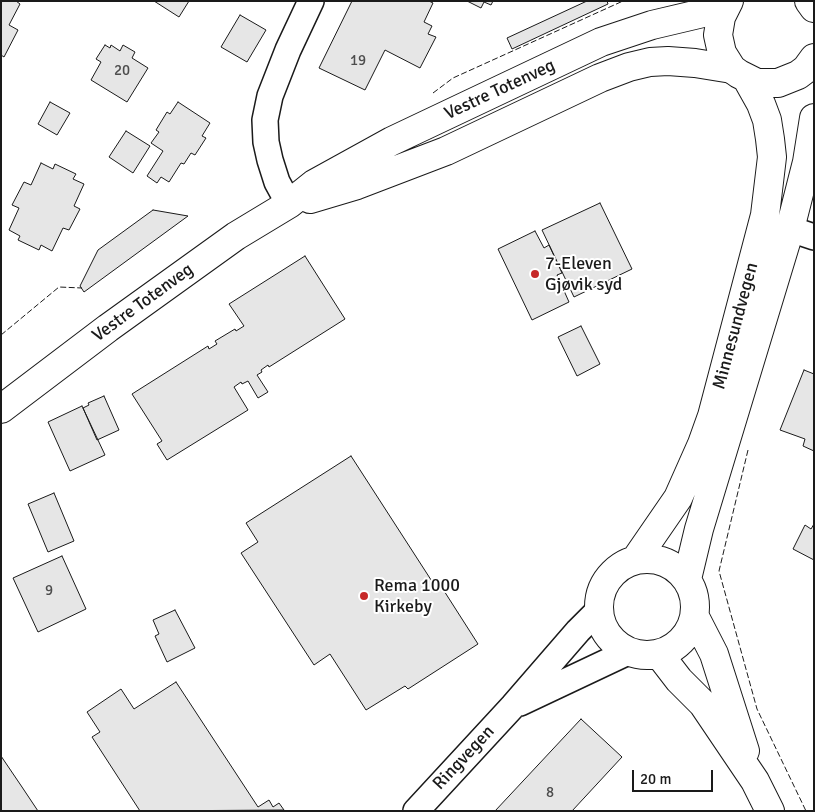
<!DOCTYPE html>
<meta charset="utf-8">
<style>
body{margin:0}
#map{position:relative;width:815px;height:812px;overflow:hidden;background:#fff;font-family:Signika,sans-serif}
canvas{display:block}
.frame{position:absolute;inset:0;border:2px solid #1a1a1a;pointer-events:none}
.scale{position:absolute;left:632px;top:770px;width:81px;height:22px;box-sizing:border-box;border:2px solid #1a1a1a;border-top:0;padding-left:6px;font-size:15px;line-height:18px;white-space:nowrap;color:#1a1a1a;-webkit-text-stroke:4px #fff;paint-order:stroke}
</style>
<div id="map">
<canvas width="815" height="812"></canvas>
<div class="frame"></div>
<div class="scale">20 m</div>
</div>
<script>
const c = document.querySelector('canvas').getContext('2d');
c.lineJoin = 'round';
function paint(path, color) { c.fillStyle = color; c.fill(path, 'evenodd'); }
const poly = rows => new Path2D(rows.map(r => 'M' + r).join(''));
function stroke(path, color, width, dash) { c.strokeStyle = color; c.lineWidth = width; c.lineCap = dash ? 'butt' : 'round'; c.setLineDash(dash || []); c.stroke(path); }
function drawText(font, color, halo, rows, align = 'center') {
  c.font = font + ' Signika,sans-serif'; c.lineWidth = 4; c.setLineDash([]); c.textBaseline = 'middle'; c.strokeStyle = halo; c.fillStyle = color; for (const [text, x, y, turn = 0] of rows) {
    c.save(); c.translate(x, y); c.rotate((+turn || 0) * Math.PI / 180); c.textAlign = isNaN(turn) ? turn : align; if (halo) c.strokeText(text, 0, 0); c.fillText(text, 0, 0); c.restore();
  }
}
const building = poly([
 [1,1,16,1,20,4,9,25,18,30,4,57,1,55,1,1],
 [154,1,189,1,179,17,154,1],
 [352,1,429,1,433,3,424,22,432,26,428,34,436,37,420,68,385,50,365,90,319,68,352,1],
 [467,1,493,1,491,5,484,2,481,8,467,1],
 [587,1,607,1,608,4,512,49,507,38,587,1],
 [240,15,266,30,247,62,221,47,240,15],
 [105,45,110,48,111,45,120,51,123,45,135,52,132,58,148,68,127,102,91,80,101,62,96,59,105,45],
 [50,102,70,113,57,135,38,124,50,102],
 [178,102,210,123,202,136,206,138,195,155,191,153,184,164,181,163,169,182,161,177,157,183,147,176,163,151,151,143,159,132,156,130,167,112,170,114,178,102],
 [126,131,150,146,133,173,109,157,126,131],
 [41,163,53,169,55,164,76,174,73,179,84,184,74,206,80,209,69,230,63,228,52,251,41,245,39,250,18,240,20,236,9,230,19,208,12,205,24,182,31,185,41,163],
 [600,203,632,269,574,297,542,230,600,203],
 [153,210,188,216,84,292,80,286,98,250,153,210],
 [535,231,544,248,549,245,562,273,557,275,569,302,532,320,498,249,535,231],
 [305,256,345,319,269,367,268,365,261,370,262,372,257,375,268,392,258,398,248,381,242,384,241,382,234,387,248,410,167,460,157,444,162,441,132,394,208,346,209,349,217,344,215,341,235,329,236,331,244,326,229,304,305,256],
 [581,326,600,364,577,376,558,337,581,326],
 [804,370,814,374,814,451,803,446,805,439,780,430,804,370],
 [104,396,119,430,97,440,83,408,89,405,88,403,104,396],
 [82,406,105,455,70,471,48,422,82,406],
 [351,456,435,586,439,583,478,644,408,689,405,686,366,710,330,654,314,665,241,553,258,542,246,523,351,456],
 [54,493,74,541,48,552,28,504,54,493],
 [814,524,814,560,793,549,805,525,811,529,814,524],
 [62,556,86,609,38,632,13,578,62,556],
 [175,610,195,648,167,662,155,636,159,634,153,620,175,610],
 [176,682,258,807,269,800,273,807,279,803,284,810,140,811,92,737,100,732,87,712,121,689,134,709,176,682],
 [581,719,622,757,572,811,495,811,581,719],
 [1,756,22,787,38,811,1,811,1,756]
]);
paint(building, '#e6e6e6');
stroke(building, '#1a1a1a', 1);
const street = poly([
 [289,204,277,182,270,160,266,142,265,120,270,96,288,50,311,1],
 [790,229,814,237],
 [520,703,628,652],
 [416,811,513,706,578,631,598,611]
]);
const secondary = poly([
 [310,199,357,185,446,151,600,78,629,67,650,62,668,61,695,63,732,69],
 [1,409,108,328,236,236,289,204,314,184,392,141,601,42,652,25,724,8]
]);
const primary = poly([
 [729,1,721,17,718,35,722,53,732,69,739,74,757,83,778,83,798,75,806,69,814,58],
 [809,1,814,8],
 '599 607a48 48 0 1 1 96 0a48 48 0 1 1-96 0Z',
 [636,559,678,498,702,444,712,416,765,215,772,157,770,139,767,120,761,104,747,79],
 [687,579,699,529,790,229,807,162,814,118],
 [695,617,714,654,745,751],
 [659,654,679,680,703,704,755,781,770,811]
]);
stroke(street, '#1a1a1a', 28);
stroke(secondary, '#1a1a1a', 30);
stroke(primary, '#1a1a1a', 30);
stroke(street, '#fff', 25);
stroke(secondary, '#fff', 28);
stroke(primary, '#fff', 28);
stroke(poly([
 [433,93,453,78,623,1],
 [1,335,59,287,82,288],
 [748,450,719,571,757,709,806,811]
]), '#1a1a1a', 1, [6, 2.5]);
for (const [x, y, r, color] of [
 [535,274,5,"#c62828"],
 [364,596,5,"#c62828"]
]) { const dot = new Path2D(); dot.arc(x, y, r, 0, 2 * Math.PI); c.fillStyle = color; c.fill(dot); stroke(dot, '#fff', 2); }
drawText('15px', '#4d4d4d', null, [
 ["19",358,61],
 ["20",122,71],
 ["9",49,591],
 ["8",550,793]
]);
drawText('18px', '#1a1a1a', '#fff', [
 ["Vestre Totenveg",500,90,-25],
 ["Vestre Totenveg",143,303,-36],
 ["Minnesundvegen",736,326,-75],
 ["Ringvegen",464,758,-47]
]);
drawText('18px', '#1a1a1a', '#fff', [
 ["7-Eleven",545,264],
 ["Gjøvik syd",545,285],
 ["Rema 1000",374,586],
 ["Kirkeby",374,607]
], 'left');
</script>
